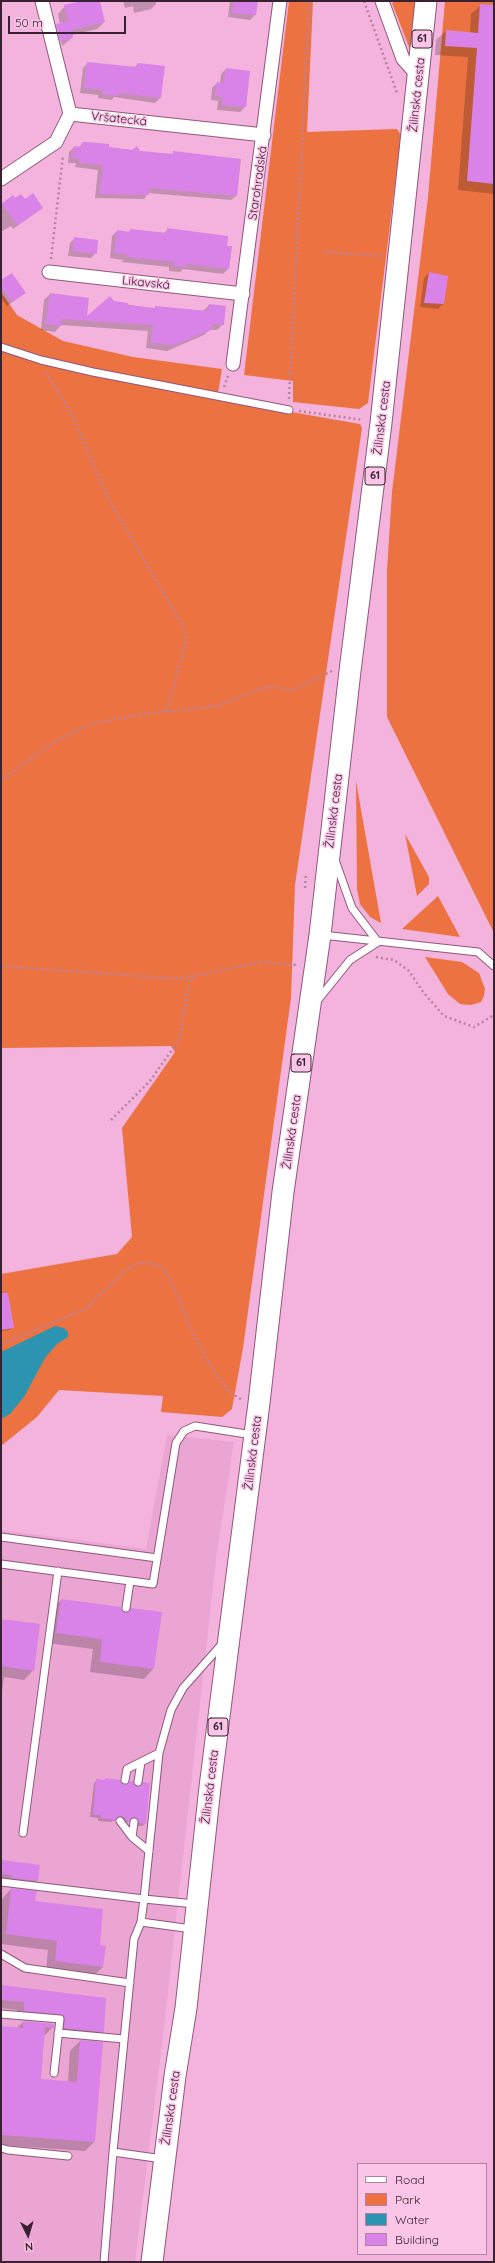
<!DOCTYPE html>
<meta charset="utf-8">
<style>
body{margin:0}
#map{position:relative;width:495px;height:2263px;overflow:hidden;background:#f4b3dc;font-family:Quicksand,sans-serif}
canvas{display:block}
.frame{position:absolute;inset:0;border:2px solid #3a2131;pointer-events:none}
.legend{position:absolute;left:357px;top:2163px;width:130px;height:92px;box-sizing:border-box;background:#fac5e6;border:1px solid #ad839e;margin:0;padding:5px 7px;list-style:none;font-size:12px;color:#3a2131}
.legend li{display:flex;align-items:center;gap:8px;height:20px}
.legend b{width:20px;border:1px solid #ad839e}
.north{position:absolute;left:8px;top:2215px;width:40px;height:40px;-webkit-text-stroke:3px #fac5e6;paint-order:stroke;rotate:175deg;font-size:11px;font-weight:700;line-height:16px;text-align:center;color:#3a2131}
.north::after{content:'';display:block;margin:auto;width:14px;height:18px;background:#3a2131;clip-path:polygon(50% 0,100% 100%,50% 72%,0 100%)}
.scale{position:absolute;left:8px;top:16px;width:118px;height:18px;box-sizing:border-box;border:2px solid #3a2131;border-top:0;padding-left:5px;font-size:12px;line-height:14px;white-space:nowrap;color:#3a2131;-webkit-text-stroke:3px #fac5e6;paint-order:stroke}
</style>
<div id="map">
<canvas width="495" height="2263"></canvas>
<div class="frame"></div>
<ul class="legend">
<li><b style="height:5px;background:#fff"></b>Road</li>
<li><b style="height:11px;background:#ed7241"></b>Park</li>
<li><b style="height:11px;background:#2c94b1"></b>Water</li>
<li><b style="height:11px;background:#d982e8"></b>Building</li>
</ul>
<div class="north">N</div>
<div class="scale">50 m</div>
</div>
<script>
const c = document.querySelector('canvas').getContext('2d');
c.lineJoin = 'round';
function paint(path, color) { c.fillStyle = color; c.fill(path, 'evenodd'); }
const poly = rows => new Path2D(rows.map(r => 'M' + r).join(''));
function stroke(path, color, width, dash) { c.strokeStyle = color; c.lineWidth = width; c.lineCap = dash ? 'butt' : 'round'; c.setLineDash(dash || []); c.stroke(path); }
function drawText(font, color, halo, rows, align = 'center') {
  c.font = font + ' Quicksand,sans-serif'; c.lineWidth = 3; c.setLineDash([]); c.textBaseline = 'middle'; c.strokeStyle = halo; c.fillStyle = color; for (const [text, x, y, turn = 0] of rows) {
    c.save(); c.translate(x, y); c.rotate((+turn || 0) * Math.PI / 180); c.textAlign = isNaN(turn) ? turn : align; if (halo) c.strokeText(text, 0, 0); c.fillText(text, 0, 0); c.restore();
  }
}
paint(poly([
 [167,1435,234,1442,216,1559,164,2028,135,2262,1,2262,1,1530,146,1549]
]), '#eba5d2');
paint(poly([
 [289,1,313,1,307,132,397,129,401,135,368,403,359,409,293,402,293,381,244,375],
 [397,1,418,1,411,52,392,3],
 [445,1,494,1,494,933,387,717,387,570,392,492,428,197],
 [1,292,17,315,63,341,133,357,222,369,217,399,360,424,362,428,295,885,291,998,243,1348,232,1409,222,1417,161,1412,163,1396,59,1390,37,1417,1,1446,1,1274,117,1254,132,1237,122,1128,175,1052,171,1046,1,1048],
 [356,781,381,923,370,917,360,904,357,889],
 [405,834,429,877,429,884,417,896],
 [438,896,460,937,402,929],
 [425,957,462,962,479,973,485,989,484,996,481,1002,471,1005,460,1004,448,994]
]), '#ed7241');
paint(poly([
 [55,1326,64,1328,68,1332,68,1337,57,1344,45,1358,24,1397,10,1414,1,1419,1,1352]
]), '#2c94b1');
paint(poly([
 [85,1,99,1,104,22,97,29,72,35,72,38,62,46,58,29,56,29,60,46,53,48,49,32,60,24,58,14,65,6],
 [123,1,156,1,156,4,151,9,134,13,133,6,125,8],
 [230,1,257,1,255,15,250,20,228,17],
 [481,5,494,6,494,194,458,190,468,57,435,55,436,40,446,31,470,33,471,14],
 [88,63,134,68,138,64,160,98,155,103,114,97,112,100,98,98,98,95,80,93,83,68],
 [226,69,245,107,240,112,217,110,218,101,211,100,212,88,217,83,220,83,221,74],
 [82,144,171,155,174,152,236,196,231,200,148,193,144,199,95,198,98,170,75,167,76,163,68,163,69,152,74,147,79,147],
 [13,197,37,212,13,229,11,226,1,232,1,205],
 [168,229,228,269,223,274,183,269,180,272,169,271,169,267,122,262,123,260,110,258,112,236,117,231,128,232,131,230,163,234],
 [75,238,96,253,91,258,68,256,70,243],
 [429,273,447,276,443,304,438,309,420,307,424,278],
 [1,281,25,293,7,306,1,298],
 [50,294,86,318,114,302,153,309,156,307,203,311,209,305,223,324,217,330,210,330,204,335,167,351,146,348,148,331,61,325,55,332,41,330,44,300],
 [1,1317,13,1327,10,1330,1,1331],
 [61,1600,126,1614,161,1613,153,1669,144,1679,90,1672,93,1649,47,1643,51,1610],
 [1,1620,33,1670,24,1680,4,1677,1,1700],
 [97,1780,124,1786,145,1824,142,1826,136,1826,132,1819,125,1824,118,1819,111,1822,98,1821,98,1818,90,1817,94,1783],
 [1,1861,39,1866,37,1881,29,1888,1,1882],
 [11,1889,34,1902,99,1946,103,1967,93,1976,46,1971,48,1950,1,1944,2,1899],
 [1,1986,103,2032,95,2039,57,2036,58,2027,55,2022,16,2018,17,2010,1,2008],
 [23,2022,53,2027,43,2037,40,2080,68,2082,70,2051,80,2041,95,2141,85,2151,1,2145,1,2027,17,2028]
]), '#0003');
paint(poly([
 [81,1,100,1,105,22,72,30,73,38,60,41,56,24,68,21,64,5],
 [234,1,258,1,256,15,232,13],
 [480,4,494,5,494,184,467,181,477,48,445,46,446,30,478,33],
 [87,62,137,67,138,63,165,66,161,98,118,93,118,96,102,94,103,90,84,88],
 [226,68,250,71,246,107,222,105,223,97,215,96,217,82,224,83],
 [85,142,109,144,109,147,132,150,137,146,140,151,173,154,173,151,241,159,237,196,149,188,149,195,99,194,103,165,79,163,80,159,72,158,74,146,81,147,82,143],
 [33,193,43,208,18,225,1,204,13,195,15,198,21,194,25,199],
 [167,228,228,236,227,246,232,246,229,269,187,264,186,267,174,266,174,262,127,257,127,255,114,253,117,230,130,232,130,229,167,233],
 [74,237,98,240,97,254,73,251],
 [429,272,448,276,444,304,424,303],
 [12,273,26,293,12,302,1,287,1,280],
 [50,293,89,298,87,316,110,296,114,301,128,303,128,305,155,308,155,306,208,311,209,304,226,306,224,325,212,324,211,330,174,345,151,343,153,325,62,319,61,326,46,324],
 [1,1293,8,1293,14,1328,1,1330],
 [61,1599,121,1607,123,1612,126,1613,131,1608,162,1612,154,1669,100,1662,102,1639,56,1633],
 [1,1619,40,1624,34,1671,1,1666],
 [105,1778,120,1780,124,1785,130,1781,133,1781,138,1787,143,1782,150,1783,146,1824,139,1823,135,1817,130,1819,129,1822,122,1816,117,1817,115,1820,100,1818,101,1815,93,1815,96,1779,105,1780],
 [1,1860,40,1865,38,1881,12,1878,12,1875,1,1874],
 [11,1888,37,1891,35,1901,103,1909,100,1945,106,1946,103,1967,55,1961,57,1941,6,1934],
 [1,1985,106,1998,104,2032,64,2028,65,2019,63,2015,24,2011,24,2002,1,2000],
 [23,2021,54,2024,54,2028,45,2027,41,2079,77,2082,80,2040,103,2042,95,2142,1,2135,1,2026,23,2028]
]), '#d982e8');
const service = poly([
 [1,347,41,360,93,372,289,410],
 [322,935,478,952,494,966],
 [317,1001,350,960,378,942,352,908,335,860],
 [1,1537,157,1558],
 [1,1564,153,1584,176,1443,184,1431,195,1426,253,1435],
 [126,1608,130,1581],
 [125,1780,127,1769,141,1762],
 [138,1782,141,1762,159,1753],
 [120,1821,132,1837],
 [134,1822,132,1837,149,1851],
 [23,1833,58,1571],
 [1,1882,144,1899,141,1922,134,1939,113,2152,163,2159],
 [195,1904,144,1899,159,1753,171,1710,183,1688,222,1644],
 [141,1922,192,1929],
 [1,1954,25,1968,130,1983],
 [1,2014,60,2019,54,2073],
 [58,2033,124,2039],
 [1,2148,8,2150,68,2156],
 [104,2262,113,2152]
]);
const minor = poly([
 [42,1,70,114],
 [382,1,403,59,419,77],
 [1,179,56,142,70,114,264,135],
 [49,272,243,294],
 [233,364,280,1]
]);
const primary = poly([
 [152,2262,175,2076,186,2008,210,1787,259,1403,283,1192,320,935,350,671,381,423,426,1]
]);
stroke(service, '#91577c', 9);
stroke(minor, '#91577c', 15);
stroke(primary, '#91577c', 23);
stroke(poly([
 [364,1,397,93],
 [325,252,382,256],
 [51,259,63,155],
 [46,372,73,417,107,496,185,630,185,646,166,712],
 [224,387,228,376],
 [289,399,309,1],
 [299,411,363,420],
 [1,780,56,741,87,725,135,715,218,706,260,689,274,687,293,690,332,671],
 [305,888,306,873],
 [376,957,394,960,409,971,423,992,444,1016,474,1027,494,1015],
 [1,966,179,979,261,962,298,965],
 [111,1120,150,1081,179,1040,187,993,193,976],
 [1,1344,85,1309,127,1269,140,1263,151,1263,162,1268,170,1278,192,1332,214,1371,230,1393,241,1399]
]), '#b582a2', 2.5, [2, 3]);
stroke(service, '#fff', 7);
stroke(minor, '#fff', 13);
stroke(primary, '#fff', 21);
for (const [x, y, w] of [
 [422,39,20],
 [375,476,20],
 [301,1063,20],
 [218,1727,20]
]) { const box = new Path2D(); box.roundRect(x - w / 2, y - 9, w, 18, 3); c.fillStyle = '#fac5e6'; c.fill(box); stroke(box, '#3a2131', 1); }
drawText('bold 11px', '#3a2131', null, [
 ["61",422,39],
 ["61",375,476],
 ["61",301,1063],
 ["61",218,1727]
]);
drawText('12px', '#3a2131', '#fac5e6', [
 ["Žilinská cesta",417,95,-84],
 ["Vršatecká",119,119,6],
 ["Starohradská",258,183,-82],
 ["Likavská",146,283,6],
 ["Žilinská cesta",382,418,-83],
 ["Žilinská cesta",334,811,-83],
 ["Žilinská cesta",292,1132,-82],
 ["Žilinská cesta",253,1453,-83],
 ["Žilinská cesta",210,1787,-83],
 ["Žilinská cesta",171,2108,-82]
]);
</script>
